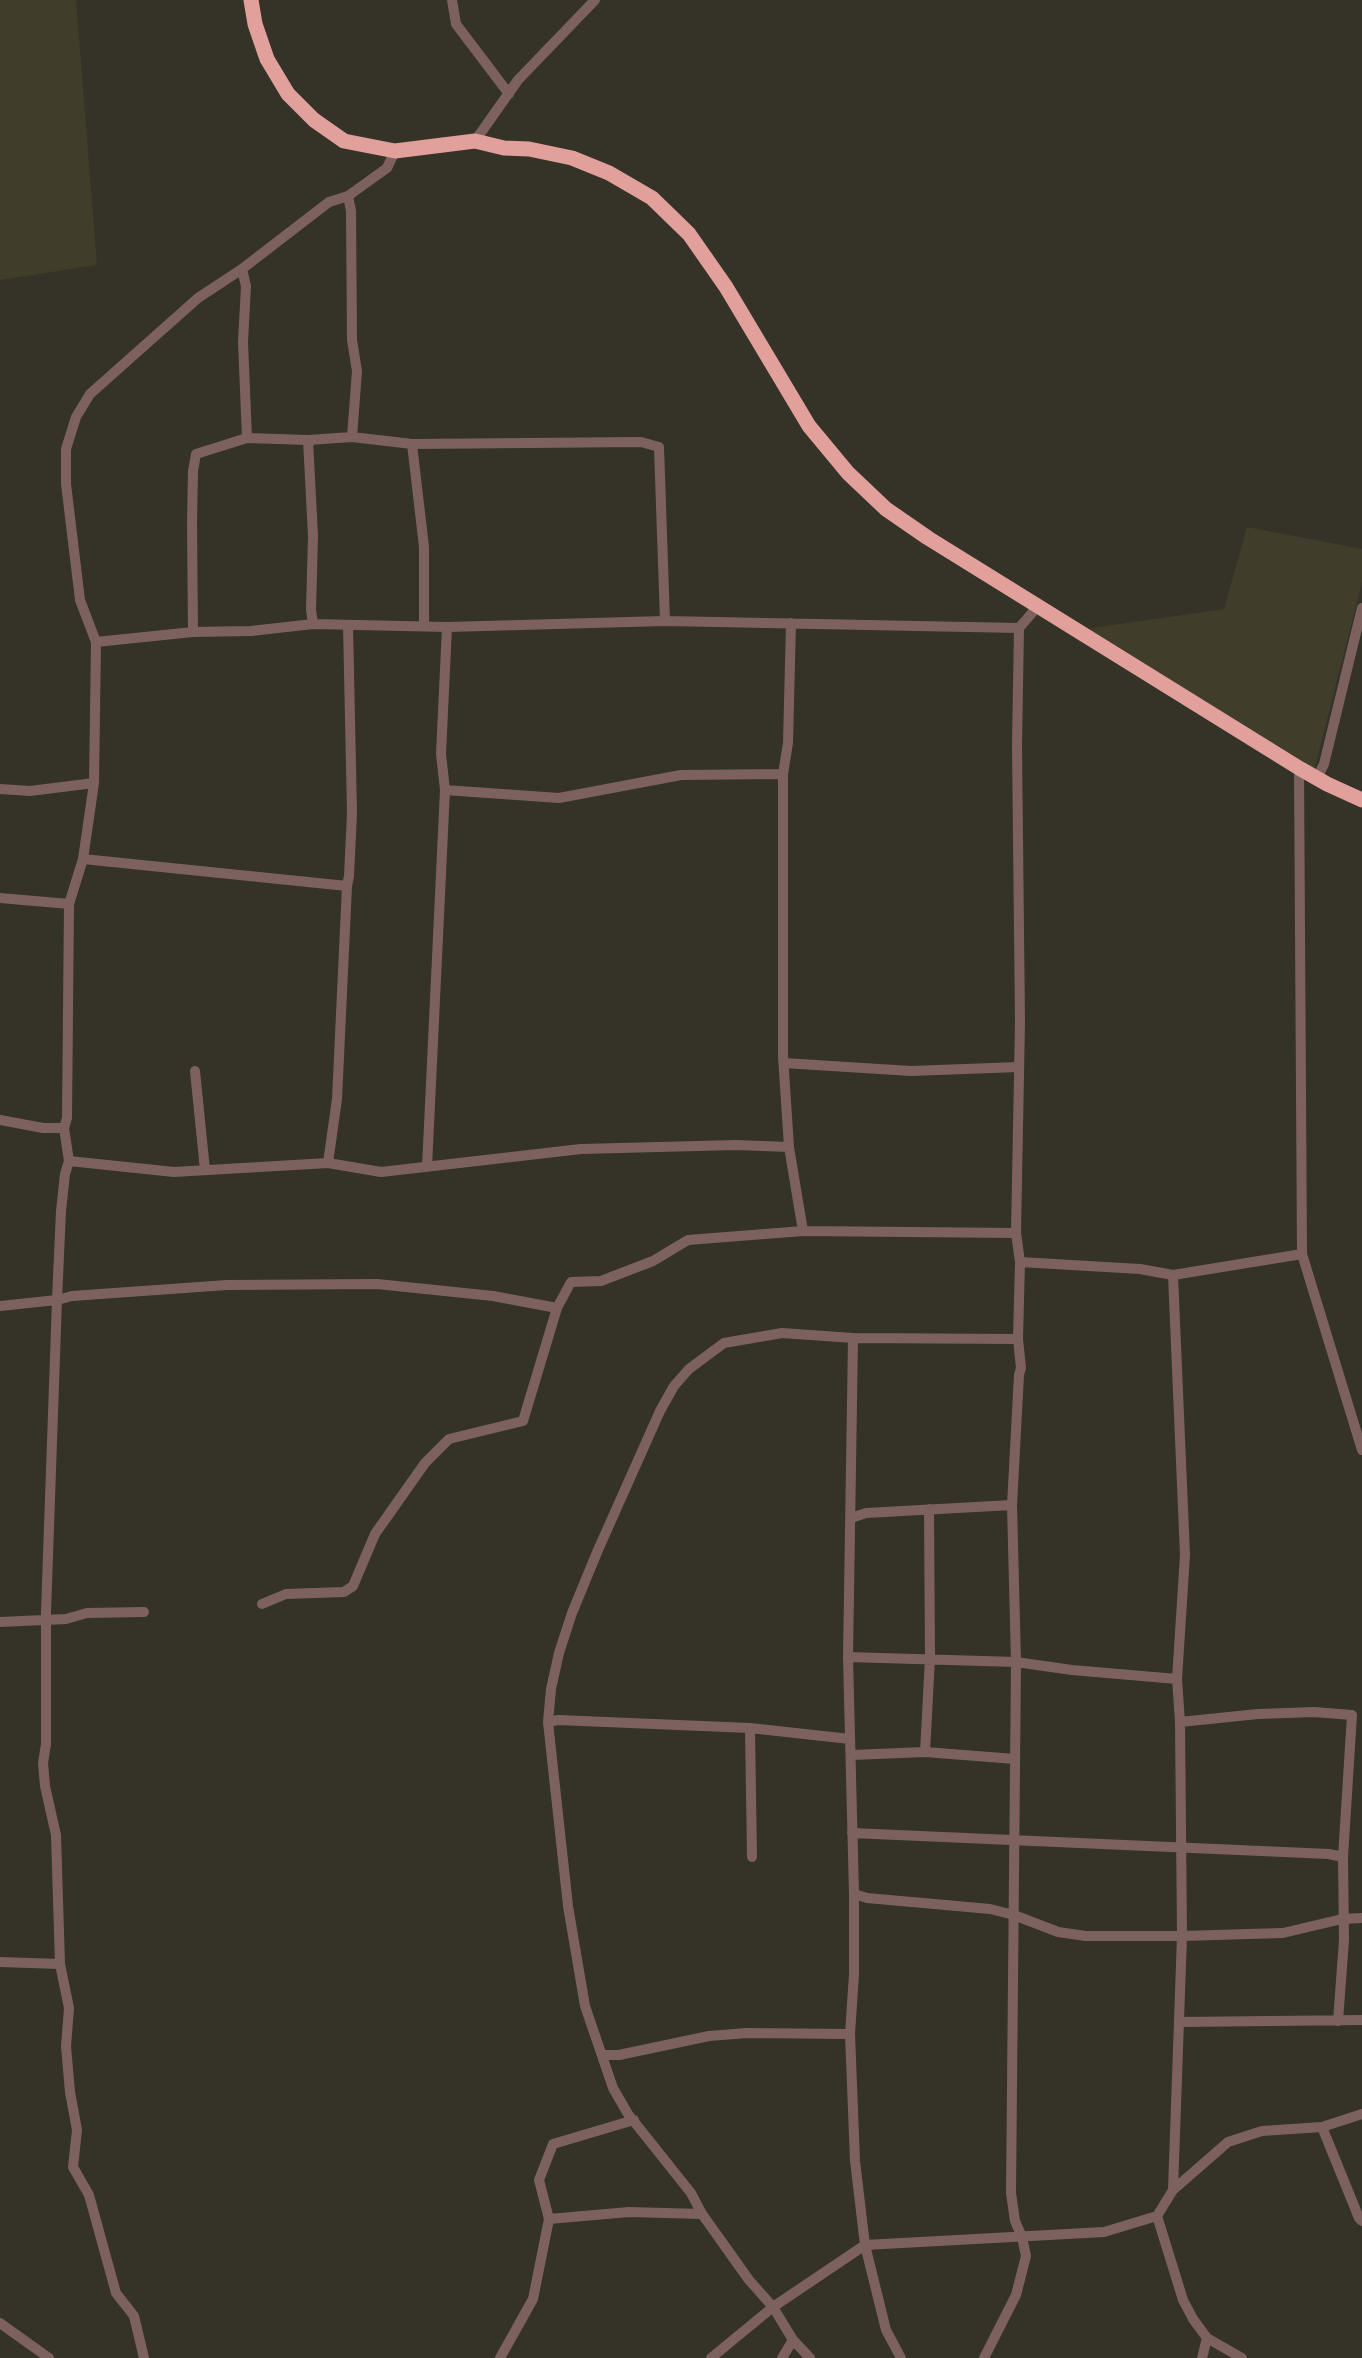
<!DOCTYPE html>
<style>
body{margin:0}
canvas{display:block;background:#353227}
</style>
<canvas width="1362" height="2358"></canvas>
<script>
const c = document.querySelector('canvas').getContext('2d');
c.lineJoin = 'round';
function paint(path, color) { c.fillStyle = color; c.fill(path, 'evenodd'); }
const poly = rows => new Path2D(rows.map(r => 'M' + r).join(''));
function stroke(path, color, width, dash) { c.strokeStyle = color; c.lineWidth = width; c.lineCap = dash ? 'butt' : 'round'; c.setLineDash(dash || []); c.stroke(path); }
paint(poly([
 [0,0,76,0,97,265,0,280],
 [1247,527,1362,549,1362,582,1314,771,1085,629,1224,609]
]), '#413d2b');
stroke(poly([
 [452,0,456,24,509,94],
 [475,141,518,80,595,0],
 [348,196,351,211,352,340,357,371,352,437],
 [242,269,246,286,243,342,247,438],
 [308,440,313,536,311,610,313,624],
 [412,444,424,547,424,625],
 [791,623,788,743,783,774,783,1056,789,1147,803,1231],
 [193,632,192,523,193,471,196,454,247,438,308,440,352,437,412,444,641,442,659,447,665,621],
 [96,642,193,632,251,631,313,624,447,627,665,621,1019,628],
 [1299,768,1302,1254,1362,1450],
 [1317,778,1324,764,1362,608],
 [0,789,30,791,94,783],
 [445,790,559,798,681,775,783,774],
 [83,859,347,886],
 [0,898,69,904],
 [784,1063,911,1071,1019,1067],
 [195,1071,205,1170],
 [0,1120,43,1128,64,1128],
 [69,1161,174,1172,328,1163,381,1172,581,1149,736,1145,789,1147],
 [328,1163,337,1099,347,886,349,876,352,813,348,625],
 [427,1167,445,790,441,754,447,627],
 [1020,1262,1140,1269,1173,1275,1302,1254],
 [1173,1275,1185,1555,1177,1679,1180,1722,1182,1936,1173,2190],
 [0,1306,57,1300,72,1296,227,1285,377,1284,493,1296,557,1308],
 [853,1338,848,1657,854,1894,854,1974,850,2034,855,2161,865,2245,886,2330,901,2358],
 [851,1518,866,1513,1012,1505],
 [262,1604,286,1594,344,1592,353,1586,375,1534,425,1463,449,1439,523,1421,557,1308,571,1282,601,1281,653,1261,688,1240,803,1231,1016,1233],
 [0,1622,66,1619,87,1613,144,1612],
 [848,1657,1016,1662,1072,1670,1177,1679],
 [548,1722,558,1720,750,1728,850,1739],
 [1180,1722,1258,1714,1314,1712,1352,1715,1343,1857,1344,1940,1338,2021],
 [750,1728,752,1857],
 [925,1752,930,1658,929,1509],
 [852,1755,925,1752,1015,1759],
 [852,1833,1329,1854,1343,1857],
 [854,1894,867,1898,990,1909,1014,1915,1058,1932,1086,1936,1182,1936,1283,1933,1342,1919,1362,1918],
 [0,1962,60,1964],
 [1179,2022,1362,2020],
 [603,2055,619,2055,709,2036,747,2033,850,2034],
 [1322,2127,1359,2218,1362,2221],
 [1157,2216,1183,2300,1193,2319,1207,2338,1242,2358],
 [549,2219,629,2212,702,2214],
 [0,2323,49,2358],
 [144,2358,134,2316,116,2293,89,2195,73,2167,77,2130,70,2092,66,2046,69,2008,60,1964,56,1835,45,1786,43,1763,46,1744,46,1612,57,1300,61,1211,65,1174,69,1161,64,1128,67,1118,69,904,83,859,94,783,96,642,80,600,66,484,66,449,76,417,90,394,198,298,242,269,329,202,348,196,387,168,395,151],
 [500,2358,533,2299,549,2219,539,2180,553,2144,634,2120],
 [711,2358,773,2307,865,2245,1104,2232,1157,2216,1173,2190,1228,2142,1262,2131,1322,2127,1362,2114],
 [782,2358,793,2340],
 [810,2358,793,2340,773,2307,749,2280,702,2214,691,2193,628,2114,613,2088,585,2006,568,1906,548,1722,551,1689,559,1653,572,1613,598,1550,660,1411,674,1386,689,1369,724,1343,782,1333,853,1338,1018,1339],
 [984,2358,1016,2295,1026,2256,1022,2237,1015,2221,1011,2193,1016,1662,1012,1505,1019,1375,1021,1368,1018,1339,1020,1262,1016,1233,1020,1022,1017,745,1019,628,1038,606],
 [1202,2358,1207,2338]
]), '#7d615f', 10);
stroke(poly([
 [251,0,255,24,267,59,288,94,314,120,344,141,395,151,475,141,504,148,529,149,572,158,609,173,652,198,689,234,726,287,809,426,848,473,886,509,928,538,1299,768,1327,784,1362,800]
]), '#e2a09b', 15);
</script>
